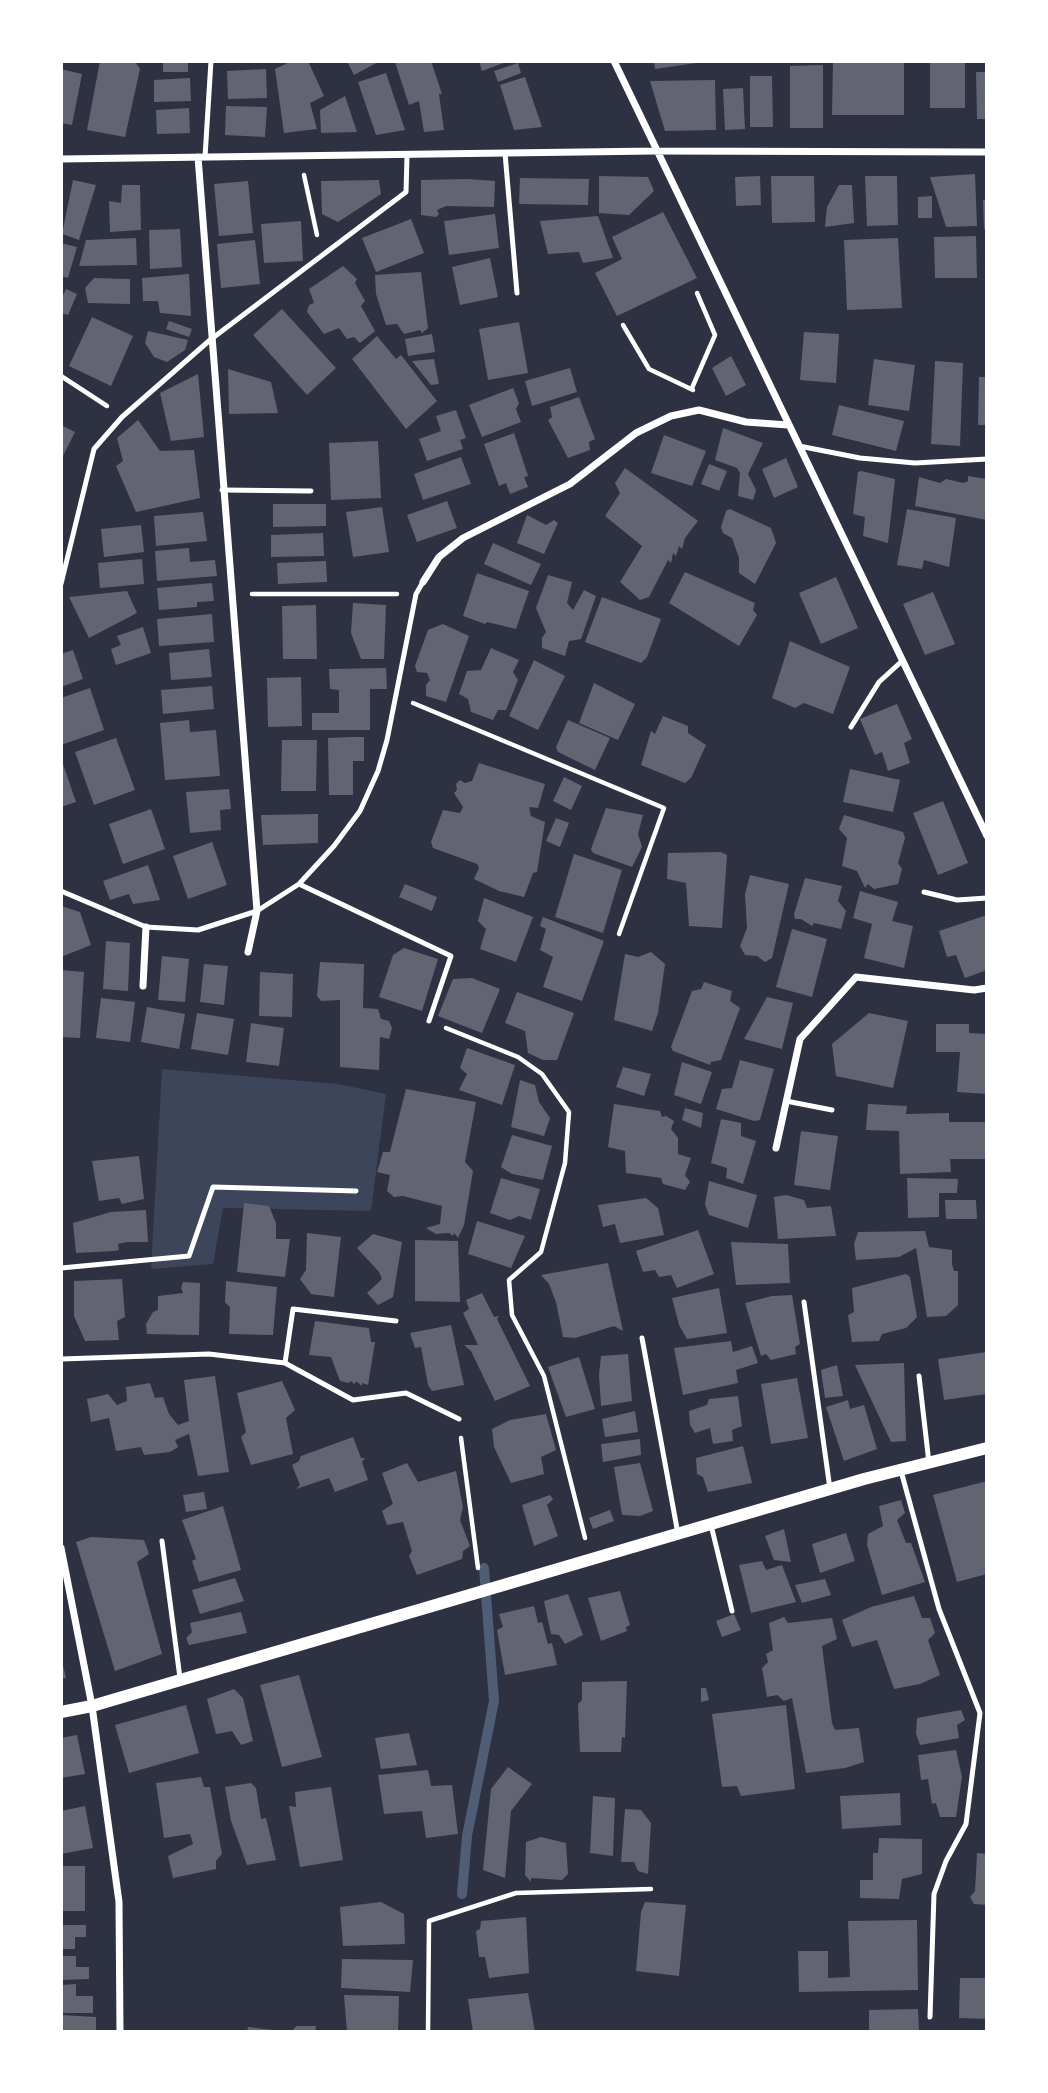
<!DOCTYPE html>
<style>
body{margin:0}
#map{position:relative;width:1048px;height:2093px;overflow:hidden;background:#2d3142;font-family:"Playfair Display",serif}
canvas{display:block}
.frame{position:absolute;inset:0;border:63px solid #fff;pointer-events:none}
</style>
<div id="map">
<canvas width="1048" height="2093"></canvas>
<div class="frame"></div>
</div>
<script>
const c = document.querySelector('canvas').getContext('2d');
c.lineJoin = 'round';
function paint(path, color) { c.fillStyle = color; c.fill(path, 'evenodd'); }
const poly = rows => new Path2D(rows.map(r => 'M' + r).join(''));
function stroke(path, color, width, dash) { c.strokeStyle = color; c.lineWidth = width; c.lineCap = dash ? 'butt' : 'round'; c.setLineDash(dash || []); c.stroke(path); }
paint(poly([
 [162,1069,338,1084,386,1094,371,1211,223,1208,213,1264,151,1269]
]), '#3c4559');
stroke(poly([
 [462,1894,467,1836,494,1701,484,1568]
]), '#4f5d75', 10);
paint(poly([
 [100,61,135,61,140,69,125,137,87,130],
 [163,61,188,61,188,72,163,72],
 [292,61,308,61,324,96,310,103,317,129,284,133,275,69],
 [347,61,380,61,354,75],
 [399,61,431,61,442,94,439,94,444,130,424,132,419,101,409,105,395,62],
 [479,61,509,61,482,71],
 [654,61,696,61,696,63,655,69],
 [833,61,904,61,904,115,832,115],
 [930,61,965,61,965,108,930,108],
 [518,63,521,73,498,82,494,71],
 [823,65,823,128,790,128,790,66],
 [61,69,82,74,72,125,61,123],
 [266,69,267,98,228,99,227,71],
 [976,72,987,72,987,119,977,119],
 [386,73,405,130,376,135,358,82],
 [750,76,772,76,773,127,750,127],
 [525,77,542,127,514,130,500,85],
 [190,78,191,101,154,102,154,80],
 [715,80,716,130,665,131,650,81],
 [743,88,745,129,725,130,723,89],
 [345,96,357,132,321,133,320,110],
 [226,106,267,107,265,137,225,135],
 [189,108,190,133,157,134,156,110],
 [975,174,977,226,946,227,930,177],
 [599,176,648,177,654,191,629,215,599,213],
 [760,176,761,205,736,206,735,177],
 [771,176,814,176,815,222,772,223],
 [865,176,897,176,898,225,867,226],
 [520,178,589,179,588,205,519,204],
 [468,179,495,181,494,207,446,206,437,210,439,214,436,217,421,215,421,180],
 [73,180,96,185,79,240,62,234],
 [379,180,381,194,338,222,322,214,321,181],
 [248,181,253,233,219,236,214,184],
 [122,185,140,185,141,230,110,232,109,201,121,203],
 [839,185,852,185,854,223,825,227,827,207],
 [932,196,932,218,918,218,918,197],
 [987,199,987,229,984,229,983,200],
 [663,212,697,278,617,316,595,273,622,259,612,237],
 [495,214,499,248,449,255,444,221],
 [598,216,613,258,583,263,579,252,548,254,540,221],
 [411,219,424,253,376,272,362,238],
 [301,221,303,261,264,263,261,224],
 [180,229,182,267,150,269,149,230],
 [976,236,977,278,935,278,934,237],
 [136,238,137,265,79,266,86,240],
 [898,238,902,308,847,310,844,240],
 [255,240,260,284,221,288,217,244],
 [61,243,77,247,68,278,61,276],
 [490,258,498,297,460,305,452,267],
 [343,266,357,279,355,283,365,301,361,306,375,331,360,343,354,337,347,339,339,328,324,334,307,312,309,305,314,303,309,289],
 [421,272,428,328,422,333,420,330,404,334,397,324,386,325,376,294,375,275],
 [189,274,191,316,160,313,158,301,143,301,142,278],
 [94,278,130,279,130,304,88,303,85,288],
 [66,289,77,294,68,315,61,313,61,300],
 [282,309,336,368,307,395,253,335],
 [92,317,133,336,111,386,69,366],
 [169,321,192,329,189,337,166,329],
 [519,322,528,373,488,380,479,329],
 [148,331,188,340,185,350,167,362,154,357,145,343],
 [804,332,839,334,836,383,800,380],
 [432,334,435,352,408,356,405,339],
 [377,336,396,359,401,355,437,401,406,429,352,359],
 [731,356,746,385,726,396,712,368],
 [434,359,439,384,431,385,412,361],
 [874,359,915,365,909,411,868,405],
 [935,361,963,363,960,446,931,444],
 [570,368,577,392,532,406,525,381],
 [228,369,271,382,278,413,229,414],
 [198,374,204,437,171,441,160,393],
 [979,377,987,377,987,425,978,425],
 [513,388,519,403,516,409,521,422,482,437,469,405],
 [579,397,595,439,589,442,590,450,568,458,548,420,552,417,550,407],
 [839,405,904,421,896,451,832,435],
 [456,410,466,438,460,440,463,449,427,461,419,439,441,431,436,416],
 [138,420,160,451,194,450,200,498,136,512,116,466,123,461,117,438],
 [61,425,75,432,63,456,61,455],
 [723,428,763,443,748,474,756,490,753,500,738,496,740,473,737,468,715,460],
 [514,433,528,476,524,477,528,487,510,494,506,483,499,486,484,444],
 [664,435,706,451,692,486,651,473],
 [378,441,381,498,331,500,329,443],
 [461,457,471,484,423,500,414,474],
 [786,458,798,487,774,498,762,469],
 [709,464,727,471,719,491,701,484],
 [625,468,698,521,685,538,682,549,679,546,676,556,673,553,671,563,668,560,649,597,640,600,620,582,642,546,605,516,620,493,615,483],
 [861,471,895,479,888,543,863,536,865,517,853,514,858,472],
 [968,476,987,479,987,520,915,506,919,477,940,483,946,479,963,483,968,481],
 [447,501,457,528,417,542,407,515],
 [273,504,326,504,326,526,273,527],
 [382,507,389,552,353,557,346,512],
 [730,509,771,528,776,543,755,584,739,573,739,558,732,538,723,533,721,527,726,511],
 [907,509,956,518,949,567,924,560,922,569,897,565],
 [203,512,207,541,156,546,154,516],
 [527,515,546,525,554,520,558,523,544,554,517,543],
 [141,525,144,552,104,557,101,529],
 [323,533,324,556,271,557,271,535],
 [493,543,541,564,531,585,484,564],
 [189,548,190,562,215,560,217,576,157,581,155,551],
 [142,559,144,584,100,588,98,563],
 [326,561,327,582,278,584,277,563],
 [685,572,755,603,753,610,757,615,739,646,669,603],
 [477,573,529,591,516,629,487,622,485,624,463,616],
 [548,575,572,582,567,603,573,610,584,590,596,596,581,639,569,641,565,656,542,648,542,638,546,632,536,608],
 [836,577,858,628,821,644,799,593],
 [212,583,214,601,197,602,197,607,159,610,157,588],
 [127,591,137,613,89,638,69,597],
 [933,592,955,644,925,655,903,604],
 [602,597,661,619,647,657,641,663,585,642],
 [353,603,386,605,384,659,361,659,351,633],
 [316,605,317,659,283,659,282,606],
 [212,614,214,642,159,646,157,619],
 [443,624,469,636,446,702,426,696,426,685,430,680,427,673,417,672,415,666,428,630],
 [143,627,151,653,116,665,111,649,121,645,117,636],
 [790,641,850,667,833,714,804,703,795,708,772,698],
 [491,648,519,660,513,672,518,680,506,710,498,710,493,720,471,712,468,699,459,694,467,671,481,670],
 [209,649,212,677,171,680,169,653],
 [73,650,83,679,61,687,61,654],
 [534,660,565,676,538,730,509,716],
 [386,668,387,689,370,689,370,730,312,730,312,713,339,713,339,690,330,689,329,669],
 [301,677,302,726,268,727,267,678],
 [594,683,635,704,618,740,579,723],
 [212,686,214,709,163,714,161,690],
 [90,688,104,730,61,745,61,698],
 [897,704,912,739,904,743,910,763,888,771,882,752,875,755,860,719],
 [663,716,688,726,688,733,706,745,691,778,685,783,641,765,651,731,655,734],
 [189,720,190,732,216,730,220,776,165,780,160,723],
 [568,720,610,738,595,770,558,752,556,747],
 [352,737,364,737,364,761,353,761,353,795,329,795,328,738],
 [116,738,135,790,94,805,75,752],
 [282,740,317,740,316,791,281,791],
 [62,761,76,802,61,807,61,762],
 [479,763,545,784,538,808,529,807,531,816,545,822,537,872,533,873,524,897,499,891,474,879,479,868,477,864,433,848,431,842,443,810,460,813,463,807,454,793,457,790,456,784,460,780,465,783,472,781],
 [850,769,900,780,893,812,843,802],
 [564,777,582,786,571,810,553,801],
 [229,789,231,809,220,810,221,830,190,833,186,792],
 [943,801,968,863,938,875,913,813],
 [606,808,643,815,638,834,642,847,632,867,593,853,591,849],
 [151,809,165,849,123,864,109,824],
 [318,814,318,843,263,845,261,815],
 [844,815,903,832,905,838,898,863,902,869,898,884,874,889,868,884,865,888,857,871,842,866,847,838,839,829],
 [556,818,569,823,560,847,546,841],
 [212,842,227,885,188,899,173,856],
 [721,852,727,855,722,928,689,926,686,883,667,879,668,853],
 [574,854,622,870,603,933,555,917],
 [148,865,160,900,133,904,129,894,110,900,103,881],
 [750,875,789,884,772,958,765,962,757,956,745,955,740,946,747,928,745,894],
 [805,878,842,886,838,901,846,911,841,929,814,923,812,926,801,919,795,919,794,914],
 [405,884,437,897,432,911,399,897],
 [860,891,898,902,892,921,913,926,904,968,864,958,872,924,853,918],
 [484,898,533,917,516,962,480,949,486,929,478,921],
 [61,906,80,912,91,945,61,957],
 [987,915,987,970,965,978,956,955,947,957,939,931],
 [543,917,604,941,582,1001,543,987,553,957,540,950,546,929,540,926],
 [792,929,827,939,812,997,776,987],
 [106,941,130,943,128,991,103,989],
 [404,948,438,959,422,1011,379,997,393,955],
 [651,952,665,964,658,1013,652,1031,614,1020,625,954,638,957],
 [162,956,189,959,185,1002,158,1000],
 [320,962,364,964,363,1008,378,1009,381,1019,389,1021,392,1028,389,1039,380,1037,379,1070,340,1067,340,1000,321,1001,317,996],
 [204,964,228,966,224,1005,200,1002],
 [61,970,84,972,80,1038,61,1037],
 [260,972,293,974,292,1017,259,1016],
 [472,978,500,989,482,1033,438,1016,453,979],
 [704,982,732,991,730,1001,740,1008,721,1060,711,1062,710,1065,673,1051,671,1047,692,991,701,989],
 [517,992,574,1013,557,1060,543,1060,528,1053,525,1031,505,1023],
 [767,997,793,1003,782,1049,744,1039],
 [101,998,135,1002,130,1042,96,1038],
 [147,1007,185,1014,179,1049,141,1042],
 [197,1013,234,1019,228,1055,191,1049],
 [869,1013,908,1021,893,1088,836,1076,832,1044],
 [251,1023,284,1028,279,1066,246,1062],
 [936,1024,969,1024,969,1033,987,1034,987,1094,957,1092,960,1052,936,1052],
 [467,1048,515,1065,502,1105,459,1090,467,1074,460,1068],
 [740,1060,774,1069,760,1120,754,1121,716,1109,722,1089,732,1088],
 [682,1062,712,1072,701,1104,674,1095],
 [623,1067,651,1074,644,1096,616,1087],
 [520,1080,535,1085,539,1102,550,1118,544,1136,511,1127],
 [406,1089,476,1102,465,1162,473,1171,464,1225,458,1238,454,1233,453,1236,449,1233,436,1234,426,1228,440,1224,442,1206,403,1196,394,1197,387,1191,390,1175,377,1172,383,1152,390,1152],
 [614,1104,660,1111,662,1117,666,1116,674,1121,671,1129,678,1138,678,1154,691,1158,685,1175,690,1182,685,1190,663,1184,661,1178,626,1173,625,1151,608,1147],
 [868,1104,907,1106,906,1114,949,1113,949,1122,987,1122,987,1159,950,1159,951,1172,900,1174,899,1131,866,1130],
 [685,1108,703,1113,701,1128,682,1120],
 [721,1119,741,1123,741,1136,756,1141,743,1184,726,1178,727,1168,711,1163],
 [801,1131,838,1136,830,1190,794,1185],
 [512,1135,552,1146,543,1180,512,1174,501,1167],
 [139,1156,144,1199,122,1204,119,1198,99,1201,92,1161],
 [501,1178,540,1189,531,1220,519,1216,510,1220,490,1213],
 [907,1178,958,1179,957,1193,939,1193,939,1217,908,1218],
 [709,1181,757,1195,748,1228,709,1215,705,1204],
 [786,1195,804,1200,807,1208,831,1206,836,1236,778,1239,774,1197],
 [646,1198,658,1208,664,1235,620,1243,615,1224,603,1227,598,1205],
 [945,1200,976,1200,977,1219,946,1219],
 [244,1203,269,1206,276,1223,276,1239,290,1239,285,1277,237,1272],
 [146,1210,148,1242,127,1242,118,1244,119,1250,115,1251,76,1253,73,1223,111,1212],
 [477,1221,525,1236,511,1268,468,1254],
 [698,1230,714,1274,677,1288,671,1275,659,1277,655,1270,643,1272,636,1251],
 [925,1231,929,1247,952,1250,952,1264,954,1271,958,1271,958,1305,946,1316,927,1317,916,1248,899,1257,856,1260,854,1244,858,1232],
 [307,1233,341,1237,334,1297,311,1294,300,1279,306,1270],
 [373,1234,402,1242,393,1297,378,1305,367,1293,382,1279,379,1272,357,1248],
 [415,1240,458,1241,460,1302,415,1301],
 [731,1242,788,1244,790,1283,736,1285],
 [608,1263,623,1331,614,1326,575,1338,563,1337,556,1302,549,1284,541,1275],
 [906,1274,910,1277,917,1317,906,1328,882,1334,879,1341,852,1342,848,1315,854,1312,852,1288],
 [122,1279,125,1317,117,1321,119,1340,85,1341,74,1316,74,1281],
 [226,1281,277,1287,273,1335,229,1334,230,1307,225,1302],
 [183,1282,200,1283,199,1335,147,1334,146,1324,153,1312,158,1310,158,1296,183,1293,181,1288],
 [719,1288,727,1333,687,1339,679,1325,672,1298],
 [482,1293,494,1317,499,1316,497,1319,530,1386,495,1401,471,1351,464,1345,478,1345,463,1313,469,1309,466,1300],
 [792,1295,800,1344,795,1347,796,1354,771,1360,766,1354,761,1356,745,1303,772,1296],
 [315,1321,369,1328,371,1342,375,1342,368,1385,362,1383,362,1386,356,1381,355,1384,350,1381,349,1383,340,1381,331,1357,309,1355],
 [451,1325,464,1385,432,1391,428,1385,421,1347,415,1348,410,1333],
 [731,1341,733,1352,752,1346,758,1363,736,1370,738,1383,683,1395,674,1348],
 [987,1352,987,1394,944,1400,938,1359],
 [628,1354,632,1401,601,1406,599,1375,601,1356],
 [579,1357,595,1409,566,1417,548,1367],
 [904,1363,906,1441,891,1442,855,1365],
 [837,1365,843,1396,825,1398,821,1370],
 [215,1376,229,1472,198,1476,189,1434,175,1440,178,1447,170,1452,144,1455,141,1447,116,1451,109,1418,91,1422,87,1399,108,1394,117,1405,127,1401,126,1387,150,1383,155,1398,163,1397,169,1414,178,1425,189,1421,184,1380],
 [797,1378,808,1438,771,1444,761,1384],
 [282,1381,295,1410,286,1418,293,1454,251,1465,241,1437,246,1432,237,1393],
 [738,1396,742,1426,732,1430,733,1441,713,1444,710,1428,695,1433,690,1425,689,1411,707,1405,709,1399],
 [848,1400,850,1409,864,1405,877,1449,844,1461,826,1407],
 [635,1411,638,1432,605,1437,602,1419],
 [546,1414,556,1450,541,1457,544,1474,511,1483,494,1447,492,1429,510,1420],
 [353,1437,361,1458,365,1458,362,1462,368,1480,335,1492,329,1478,296,1489,300,1485,292,1465,299,1461,301,1456],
 [640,1439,641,1455,603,1462,601,1444],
 [743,1446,752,1483,708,1492,703,1477,697,1474,696,1458],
 [407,1463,418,1482,456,1471,463,1507,460,1520,470,1546,463,1551,462,1559,417,1575,409,1556,412,1551,403,1522,387,1525,382,1511,393,1504,382,1473],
 [640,1463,653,1511,640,1516,622,1515,614,1467],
 [987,1481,987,1574,957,1582,933,1495],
 [204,1492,207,1509,186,1512,183,1495],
 [550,1495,553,1499,547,1505,558,1536,534,1546,522,1505],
 [901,1500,905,1513,897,1520,906,1543,911,1543,925,1582,882,1595,867,1545,868,1534,883,1526,879,1506],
 [223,1506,241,1570,199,1582,192,1561,196,1559,182,1520],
 [610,1510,614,1521,593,1529,589,1518],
 [784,1529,791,1562,774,1560,765,1536],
 [846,1533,855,1561,820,1573,812,1544],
 [91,1537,144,1540,149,1554,137,1562,162,1654,115,1671,76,1542],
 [762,1561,766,1570,782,1565,796,1602,751,1613,739,1565],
 [235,1578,244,1601,200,1614,192,1590],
 [825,1579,831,1595,802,1603,795,1585],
 [620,1591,630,1625,626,1627,627,1631,601,1641,588,1598],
 [568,1594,583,1635,565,1644,559,1635,551,1634,544,1601],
 [914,1596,922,1618,930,1618,935,1633,928,1640,940,1675,920,1684,894,1689,877,1640,852,1647,842,1620,871,1607],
 [534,1606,538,1623,542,1622,548,1644,552,1643,557,1665,505,1675,497,1630,503,1627,499,1614],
 [241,1612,247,1633,189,1645,186,1638,192,1632,190,1623],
 [734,1614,741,1630,722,1637,716,1621],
 [784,1617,788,1623,832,1618,837,1639,822,1646,832,1723,835,1730,859,1728,864,1762,845,1768,806,1773,792,1698,784,1701,777,1695,767,1697,762,1668,768,1662,766,1654,773,1650,769,1623],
 [61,1657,66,1678,61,1679],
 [299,1675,322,1757,282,1767,260,1685],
 [627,1681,625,1738,622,1737,621,1752,580,1752,578,1704,582,1700,582,1682],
 [701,1688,706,1688,709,1700,701,1702],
 [234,1689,243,1698,253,1741,241,1745,232,1731,216,1734,207,1699],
 [186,1705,199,1753,129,1773,115,1725],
 [786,1705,795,1789,741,1796,737,1786,722,1787,712,1714],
 [961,1710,965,1720,957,1725,959,1738,920,1745,916,1734,917,1718],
 [409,1733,417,1765,381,1769,375,1738],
 [77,1735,85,1774,61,1778,61,1738],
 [956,1750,962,1777,956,1817,940,1817,936,1803,932,1804,928,1779,921,1780,918,1755],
 [508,1767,532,1784,511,1811,505,1878,483,1870,491,1789],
 [428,1770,431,1786,452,1785,458,1834,426,1838,422,1811,384,1814,378,1775],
 [201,1777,204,1787,210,1787,222,1854,216,1861,216,1869,173,1878,168,1856,193,1844,190,1834,164,1838,156,1783],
 [251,1783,256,1788,261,1819,266,1818,276,1860,247,1865,231,1821,225,1787],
 [331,1787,343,1860,300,1867,289,1806,296,1807,295,1792],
 [900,1793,901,1825,842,1829,840,1796],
 [593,1796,615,1798,613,1856,590,1853],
 [85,1806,93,1848,61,1854,61,1811],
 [625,1809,641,1810,651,1823,648,1874,638,1871,634,1862,621,1862],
 [541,1837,566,1843,568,1874,562,1880,531,1878,531,1882,525,1875,526,1842],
 [879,1838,922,1839,922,1874,902,1879,899,1899,860,1898,860,1880,873,1880,873,1853,878,1853],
 [977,1853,987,1854,987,1905,974,1904,970,1897,975,1891],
 [61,1866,85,1866,85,1911,61,1911],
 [381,1902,404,1914,405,1944,343,1946,340,1907],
 [645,1902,686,1905,679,1976,636,1971,641,1912],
 [526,1917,529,1973,489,1978,485,1957,479,1957,476,1931,480,1929,481,1921],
 [917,1920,918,1990,799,1992,798,1951,828,1951,828,1978,850,1977,848,1921],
 [61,1925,86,1925,86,1937,75,1937,75,1949,61,1949],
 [61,1956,76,1956,76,1967,89,1967,89,1979,61,1980],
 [342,1959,413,1960,410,1992,341,1988],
 [960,1978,987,1978,987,2019,959,2018],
 [76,1984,76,1996,93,1996,93,2013,61,2013,61,1985],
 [528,1993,535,2032,473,2032,468,1999],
 [344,1995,399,1996,398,2032,347,2032],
 [918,2009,919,2032,869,2032,869,2010],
 [61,2015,96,2017,96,2032,61,2032],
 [297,2026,316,2026,315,2032,290,2032],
 [248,2027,273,2030,273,2032,247,2032]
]), '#626471');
stroke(poly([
 [304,175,317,235],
 [623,325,649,369,693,390],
 [61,376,107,406],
 [692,388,715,335,697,293],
 [252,594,397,594],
 [413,703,664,808,619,934],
 [446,1028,518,1057,542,1074,569,1112,565,1163,541,1252,509,1280,512,1315,544,1376,585,1538],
 [461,1438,478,1568],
 [428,2032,429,1921,516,1893,651,1889]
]), '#fff', 4.5);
stroke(poly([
 [505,153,517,293],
 [205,157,211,61],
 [799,446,860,458,915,463,987,459],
 [222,490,311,491],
 [61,584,94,449,122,417,210,340,406,192,407,156],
 [851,727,879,682,902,661],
 [299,884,451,956,429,1021],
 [61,891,146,927,198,930,257,911,299,884,334,846,360,811,378,771,387,740,416,594,423,582],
 [924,892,957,900,987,898],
 [786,1101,832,1110],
 [61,1268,189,1256,213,1187,356,1191],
 [804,1302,830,1489],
 [642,1338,678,1534],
 [61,1359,209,1354,285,1363,353,1400,406,1393,459,1419],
 [285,1363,293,1309,396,1321],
 [919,1376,929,1463],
 [901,1471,939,1609,980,1713,966,1824,946,1861,934,1894,930,2017],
 [711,1525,732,1611],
 [162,1541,180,1678]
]), '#fff', 5);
stroke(poly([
 [614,61,987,836],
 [198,157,257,911,248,952],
 [61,159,655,151,987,152],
 [423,582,439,557,463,538,570,484,636,433,671,416,699,410,746,422,788,425],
 [143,986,146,927],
 [776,1148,800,1039,856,977,974,990,987,988],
 [61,1548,92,1706,119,1902,120,2032]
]), '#fff', 7);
stroke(poly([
 [61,1712,92,1706,864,1479,987,1448]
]), '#fff', 12);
</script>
